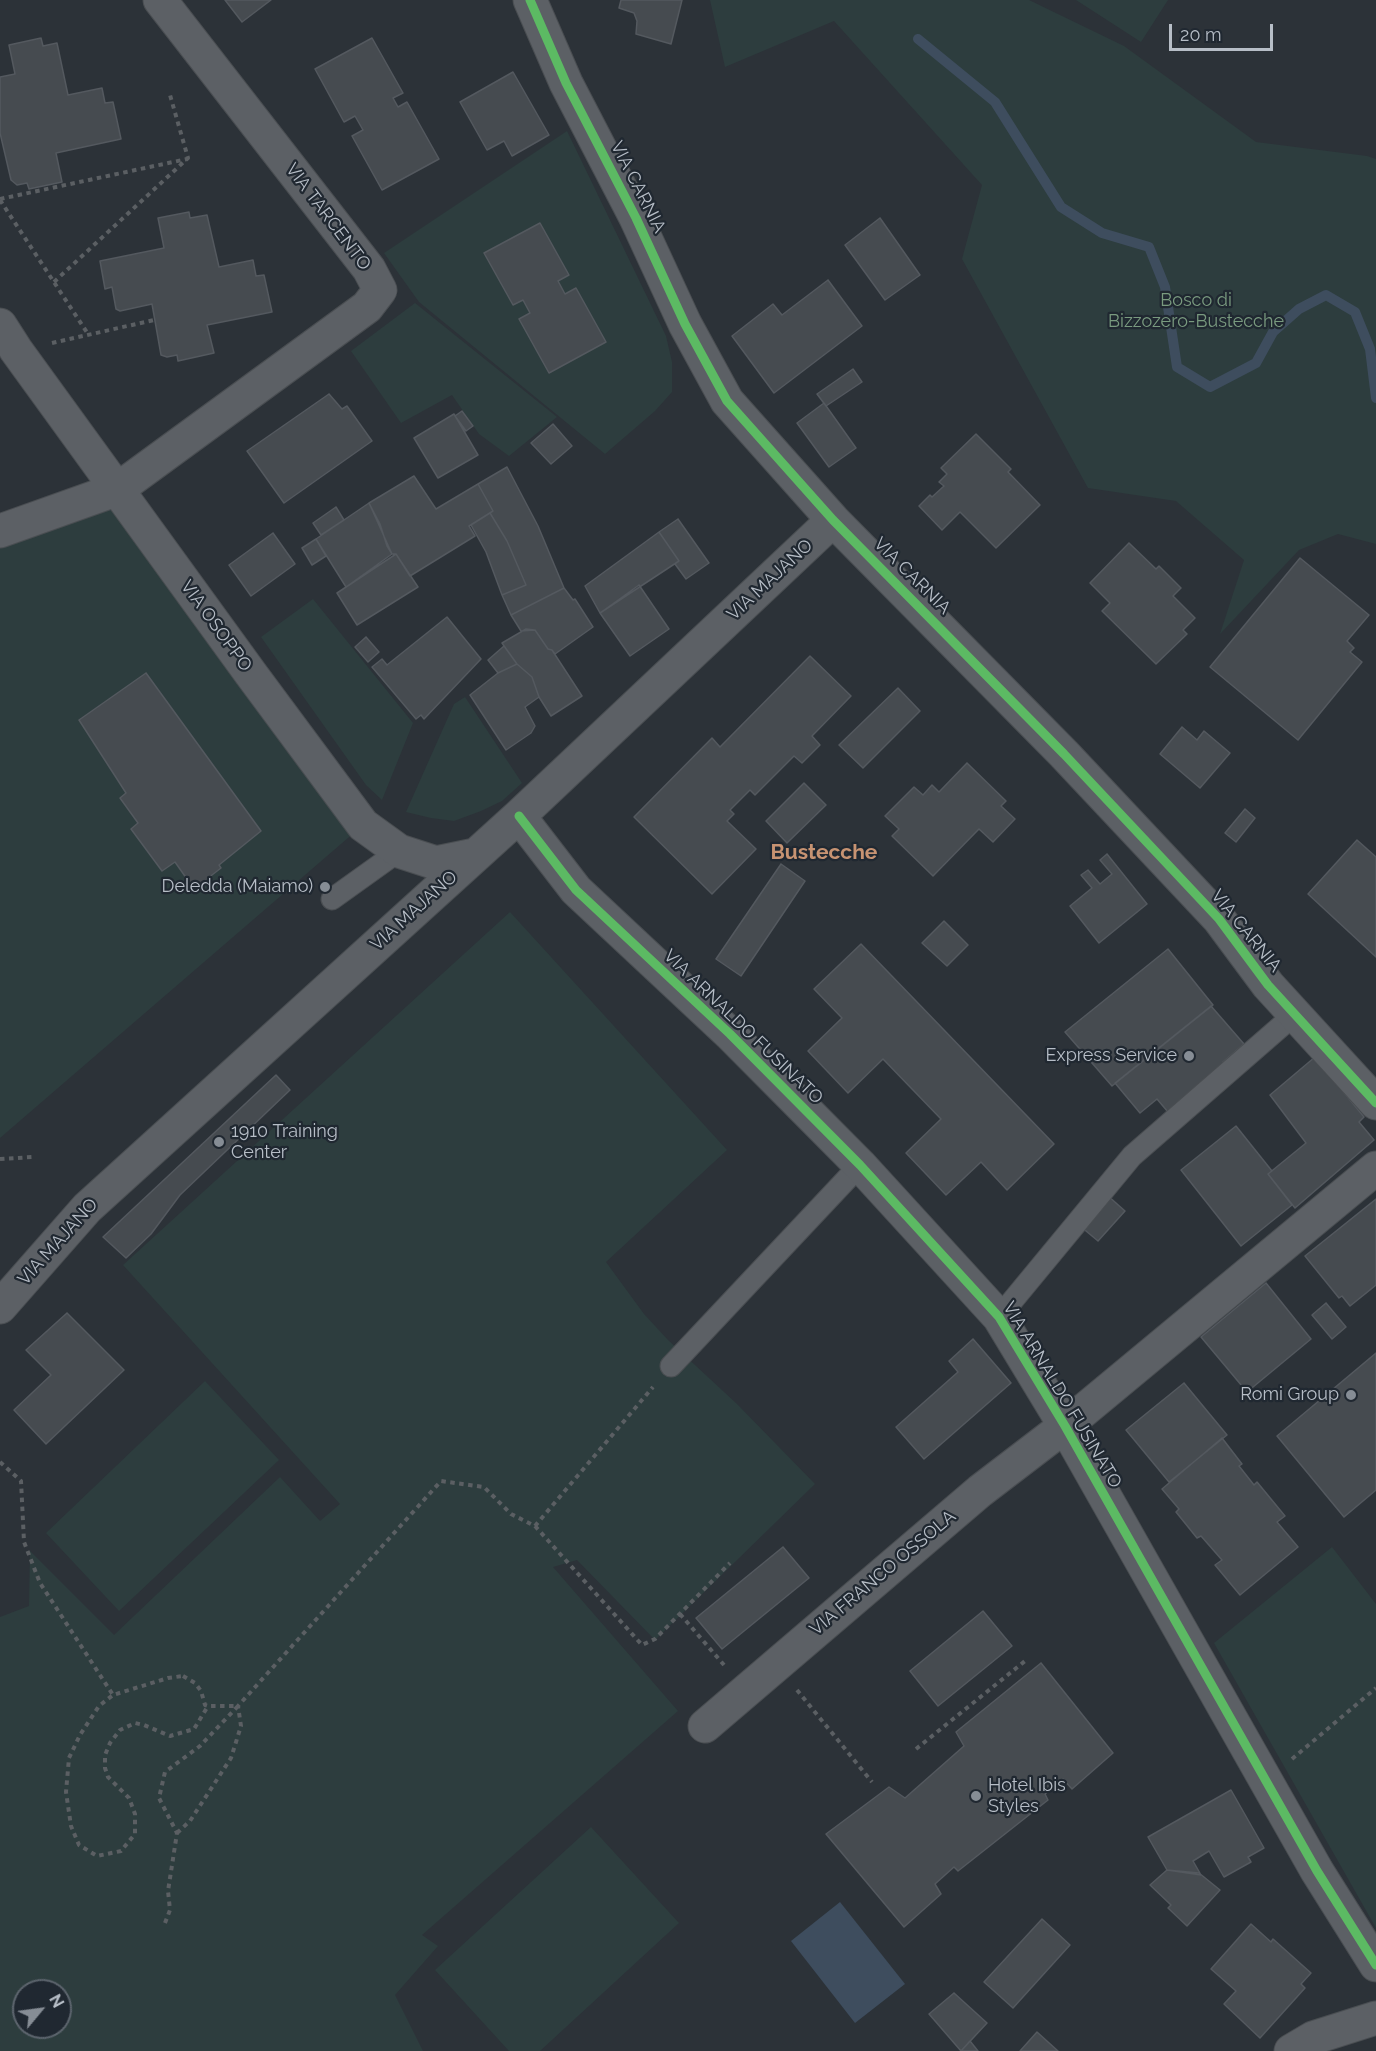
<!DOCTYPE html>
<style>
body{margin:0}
#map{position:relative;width:1376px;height:2051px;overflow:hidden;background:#2c3238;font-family:Raleway,sans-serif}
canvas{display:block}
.north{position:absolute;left:12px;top:1979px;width:60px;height:60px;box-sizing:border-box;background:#202831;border:2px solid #5c646d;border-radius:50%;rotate:61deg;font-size:16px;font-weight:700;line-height:24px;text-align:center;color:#b7bec7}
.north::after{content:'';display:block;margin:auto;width:21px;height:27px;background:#868d95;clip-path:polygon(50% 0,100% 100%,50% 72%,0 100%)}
.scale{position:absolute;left:1169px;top:24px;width:104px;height:27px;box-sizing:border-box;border:3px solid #b7bec7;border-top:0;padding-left:8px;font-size:18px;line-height:21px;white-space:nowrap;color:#b7bec7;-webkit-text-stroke:4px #202831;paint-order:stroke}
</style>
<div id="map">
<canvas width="1376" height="2051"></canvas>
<div class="north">N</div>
<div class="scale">20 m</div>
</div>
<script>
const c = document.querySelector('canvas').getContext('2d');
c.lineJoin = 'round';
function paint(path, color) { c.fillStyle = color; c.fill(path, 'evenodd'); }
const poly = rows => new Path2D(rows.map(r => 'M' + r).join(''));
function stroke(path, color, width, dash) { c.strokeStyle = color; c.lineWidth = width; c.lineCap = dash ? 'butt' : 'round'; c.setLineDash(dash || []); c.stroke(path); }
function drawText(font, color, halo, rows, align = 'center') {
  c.font = font + ' Raleway,sans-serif'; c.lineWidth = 4.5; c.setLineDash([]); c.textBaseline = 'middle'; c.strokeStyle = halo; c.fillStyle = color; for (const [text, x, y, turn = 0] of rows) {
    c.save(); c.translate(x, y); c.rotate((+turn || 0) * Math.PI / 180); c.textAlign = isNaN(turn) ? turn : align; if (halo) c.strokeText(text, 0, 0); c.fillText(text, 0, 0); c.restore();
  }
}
paint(poly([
 [710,0,1029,0,1124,46,1256,142,1367,156,1376,159,1376,544,1338,534,1299,550,1220,634,1244,560,1176,501,1088,488,962,259,982,185,834,21,725,67],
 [1076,0,1168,0,1141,42],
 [567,131,666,336,672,362,672,392,655,411,605,454,419,302,384,253],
 [415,303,557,417,509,456,479,434,452,395,401,423,351,351],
 [118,489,363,825,0,1138,0,539],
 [313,599,413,723,382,800,366,785,261,637],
 [465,697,522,783,502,801,481,811,454,821,431,818,406,812,454,704],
 [510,912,727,1150,606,1262,644,1314,668,1340,737,1404,815,1484,655,1640,577,1560,553,1567,678,1711,422,1935,438,1946,395,1995,423,2051,0,2051,0,1617,29,1606,30,1551,114,1635,280,1477,320,1521,340,1504,123,1265],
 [24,1991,60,1991,60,2027,24,2027],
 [205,1381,279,1460,119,1611,46,1533],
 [1332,1547,1376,1604,1376,1928,1214,1643],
 [591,1827,679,1923,540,2051,509,2051,435,1970]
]), '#2d3d3e');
paint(poly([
 [840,1902,905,1984,855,2023,791,1941]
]), '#3e4d5e');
stroke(poly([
 [918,39,995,102,1061,207,1102,233,1149,247,1165,287,1177,367,1210,387,1256,363,1273,332,1299,309,1326,295,1355,312,1370,349,1376,398]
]), '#3e4d5e', 10);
const building = poly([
 [225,0,271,0,242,22,225,0],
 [621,0,682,0,671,44,636,34,637,21,634,13,619,8,621,0],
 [41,38,43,46,57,43,68,95,102,88,105,103,113,102,121,139,56,153,62,182,29,189,27,183,17,185,11,180,0,133,0,77,15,74,9,45,41,38],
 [372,38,403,93,393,98,398,107,407,102,439,159,382,190,352,136,363,130,355,116,344,122,315,69,372,38],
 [513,72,549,135,512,156,504,141,487,150,460,102,513,72],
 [189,212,190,218,207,215,219,267,253,260,256,276,264,275,272,312,207,325,214,353,178,361,177,355,167,357,161,355,152,304,120,311,116,309,112,287,105,289,100,261,164,248,158,218,189,212],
 [880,218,920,275,885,300,845,245,880,218],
 [540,223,569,275,558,281,565,294,576,288,606,342,549,373,519,319,530,313,523,300,513,305,484,253,540,223],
 [828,280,862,326,774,393,732,336,773,304,782,315,828,280],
 [853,369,862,382,826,406,817,394,853,369],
 [329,394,342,409,347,406,372,441,284,503,247,451,329,394],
 [824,403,856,448,829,467,797,423,824,403],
 [462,411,473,426,466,431,455,416,462,411],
 [454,414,478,455,438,478,414,438,454,414],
 [553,424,572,446,551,464,531,443,553,424],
 [976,434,1011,469,1008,472,1040,505,996,548,960,512,942,530,919,506,930,495,932,497,944,486,939,482,947,474,941,468,976,434],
 [507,467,538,526,564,588,511,615,502,595,526,585,507,541,490,513,493,511,478,484,507,467],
 [414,476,436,509,478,484,493,511,469,526,475,536,410,576,396,554,392,554,387,546,380,524,369,503,414,476],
 [369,503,392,554,346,587,316,539,369,503],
 [336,507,344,520,321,535,313,523,336,507],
 [490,513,507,541,526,585,502,595,486,552,471,525,490,513],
 [678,519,709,563,686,579,675,564,679,561,659,532,678,519],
 [659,532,679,561,600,613,585,586,659,532],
 [273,533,295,564,251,596,229,565,273,533],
 [316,539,326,556,312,565,302,548,316,539],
 [1129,543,1156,569,1159,566,1181,588,1173,596,1195,618,1183,630,1187,634,1156,664,1102,611,1110,603,1090,583,1129,543],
 [396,554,418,587,357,625,337,593,396,554],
 [1300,558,1369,615,1347,641,1354,648,1350,652,1362,662,1298,740,1210,667,1300,558],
 [639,585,669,629,630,656,600,613,639,585],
 [564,588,573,600,575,599,593,627,555,654,552,650,548,649,535,630,521,631,511,615,564,588],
 [447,617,481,659,424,719,421,715,416,719,372,667,382,659,387,665,447,617],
 [526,629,535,630,548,649,552,650,582,696,551,716,539,697,532,677,517,664,502,643,526,629],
 [366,637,379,652,368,662,355,647,366,637],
 [504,646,517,664,498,673,488,660,504,646],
 [810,656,851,696,812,736,820,745,802,763,794,756,755,795,750,790,730,810,734,814,727,821,756,849,712,894,634,817,712,738,720,747,810,656],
 [517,664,532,677,539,697,525,707,535,726,531,733,506,750,470,695,498,673,517,664],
 [146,673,261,831,219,865,221,868,194,889,175,862,162,871,131,829,138,823,120,798,126,793,79,720,146,673],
 [898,688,920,711,863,768,839,745,898,688],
 [1182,727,1197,740,1204,731,1230,753,1200,788,1160,754,1182,727],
 [967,763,1006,801,1001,806,1015,819,993,842,979,829,933,876,892,836,899,829,885,816,914,787,923,795,932,785,939,792,967,763],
 [804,783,826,805,787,843,766,821,804,783],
 [1245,809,1255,818,1236,842,1225,833,1245,809],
 [1357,840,1376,857,1376,957,1308,894,1357,840],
 [1107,854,1147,904,1099,943,1070,906,1092,888,1081,875,1088,870,1100,884,1112,874,1100,860,1107,854],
 [781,864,805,881,741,976,716,959,781,864],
 [944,921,968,945,947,966,922,943,944,921],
 [861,944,1054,1144,1007,1190,981,1162,946,1195,906,1153,941,1119,883,1059,848,1093,808,1051,842,1018,814,989,861,944],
 [1168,949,1213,1005,1112,1086,1065,1032,1168,949],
 [1211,1006,1244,1044,1223,1062,1226,1066,1168,1112,1157,1099,1140,1113,1115,1083,1211,1006],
 [1315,1057,1364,1117,1359,1122,1374,1140,1295,1208,1268,1174,1306,1143,1270,1095,1315,1057],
 [276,1075,290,1090,180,1195,151,1234,126,1258,103,1237,276,1075],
 [1236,1126,1272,1171,1268,1174,1292,1205,1241,1246,1181,1170,1236,1126],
 [1107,1195,1125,1211,1098,1241,1080,1226,1107,1195],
 [1376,1199,1376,1285,1350,1306,1342,1296,1339,1298,1305,1256,1376,1199],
 [1266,1283,1311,1339,1247,1392,1201,1337,1266,1283],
 [1326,1303,1346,1327,1332,1339,1312,1315,1326,1303],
 [67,1313,124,1370,46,1444,14,1410,51,1375,26,1350,67,1313],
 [973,1339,1011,1383,924,1459,896,1427,958,1372,949,1361,973,1339],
 [1376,1353,1376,1490,1344,1517,1277,1436,1376,1353],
 [1184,1383,1227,1435,1169,1482,1126,1430,1184,1383],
 [1222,1438,1242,1464,1239,1466,1254,1485,1257,1482,1285,1516,1277,1522,1298,1547,1240,1595,1215,1565,1222,1560,1201,1536,1197,1538,1176,1512,1179,1509,1162,1489,1222,1438],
 [783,1547,809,1578,722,1649,696,1618,783,1547],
 [983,1611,1012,1646,938,1706,910,1671,983,1611],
 [1041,1663,1113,1753,1072,1789,1063,1779,1045,1794,1048,1800,958,1871,954,1867,935,1884,941,1894,904,1927,826,1834,889,1787,905,1798,964,1746,956,1732,1041,1663],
 [1231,1790,1264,1848,1248,1857,1251,1862,1224,1877,1209,1851,1193,1861,1201,1875,1167,1870,1148,1837,1231,1790],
 [1167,1870,1199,1873,1220,1890,1187,1926,1168,1908,1171,1905,1150,1885,1167,1870],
 [1042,1919,1070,1945,1013,2008,984,1982,1042,1919],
 [1251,1924,1271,1942,1273,1939,1311,1973,1301,1984,1305,1988,1260,2038,1224,2004,1236,1991,1211,1969,1251,1924],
 [954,1993,987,2023,961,2051,929,2014,954,1993],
 [1037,2032,1058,2051,1020,2051,1037,2032],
 [970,2041,978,2051,961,2051,970,2041]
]);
paint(building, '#464b50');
stroke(building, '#54595f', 1.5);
const lane = poly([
 [332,899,399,851],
 [999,1317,1132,1156,1294,1015],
 [671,1366,860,1165]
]);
const street = poly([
 [530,0,566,83,636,218,685,324,727,401,833,520,1064,754,1219,919,1268,985,1376,1103],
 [0,325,16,350,251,674,363,825,399,851,436,863,475,855],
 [0,531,118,489,367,307,380,290,369,269,160,0],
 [519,816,576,890,730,1034,860,1165,999,1317,1065,1426,1317,1871,1376,1965],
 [0,1307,87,1208,519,816,833,520],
 [705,1726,980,1491,1065,1426,1376,1168],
 [1291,2051,1313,2038,1376,2018]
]);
stroke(lane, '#4a4e52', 23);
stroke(street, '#4a4e52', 35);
stroke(poly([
 [0,199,187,159],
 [0,200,88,334],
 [54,282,188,158,170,95],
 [52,343,154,320],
 [0,1159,33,1157],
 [0,1462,21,1481,24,1542,40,1583,113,1695],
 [535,1526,642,1645,655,1639,730,1563],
 [680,1614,724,1665],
 [183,1676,195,1683,201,1691,205,1705,208,1706,194,1729,170,1736,144,1725,135,1723,120,1730,110,1743,105,1755,105,1768,108,1777,129,1798,135,1814,135,1834,121,1851,97,1856,79,1845,71,1826,66,1792,69,1758,80,1735,99,1706,113,1695,168,1678,183,1676],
 [797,1690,872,1782],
 [916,1749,1025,1661],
 [1292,1759,1376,1688],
 [177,1833,190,1821,231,1758,241,1726,238,1706,441,1481,484,1487,511,1514,535,1526,653,1387],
 [165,1923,170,1910,168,1891,177,1833,159,1798,165,1772,200,1746,238,1706,208,1706]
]), '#5b5f63', 4, [4.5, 4.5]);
stroke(lane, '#5c6065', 21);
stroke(street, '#5c6065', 33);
stroke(poly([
 [530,0,566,83,636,218,685,324,727,401,833,520,1064,754,1219,919,1268,985,1376,1103],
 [519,816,576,890,730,1034,860,1165,999,1317,1065,1426,1317,1871,1376,1965]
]), '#5cba63', 9);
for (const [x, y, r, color] of [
 [325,887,6,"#868d95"],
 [1189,1056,6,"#868d95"],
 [219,1142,6,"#868d95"],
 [1351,1395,6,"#868d95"],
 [976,1796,6,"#868d95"]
]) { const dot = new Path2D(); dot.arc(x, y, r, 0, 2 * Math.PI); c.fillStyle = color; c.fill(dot); stroke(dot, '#202831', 2); }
drawText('18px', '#b7bec7', '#202831', [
 ["VIA CARNIA",638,187,63],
 ["VIA TARCENTO",328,217,53],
 ["VIA CARNIA",912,576,45],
 ["VIA MAJANO",770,580,-43],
 ["VIA OSOPPO",216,626,54],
 ["VIA MAJANO",414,911,-42],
 ["VIA CARNIA",1246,931,51],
 ["VIA ARNALDO FUSINATO",743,1027,44],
 ["VIA MAJANO",58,1242,-48],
 ["VIA ARNALDO FUSINATO",1062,1395,59],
 ["VIA FRANCO OSSOLA",883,1573,-40]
]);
drawText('18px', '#799a7f', '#202831', [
 ["Bosco di",1196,301],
 ["Bizzozero-Bustecche",1196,322]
]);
drawText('18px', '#b7bec7', '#202831', [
 ["Deledda (Maiamo)",313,887],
 ["Express Service",1177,1056],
 ["1910 Training",231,1132,"left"],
 ["Center",231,1153,"left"],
 ["Romi Group",1339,1395],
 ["Hotel Ibis",988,1786,"left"],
 ["Styles",988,1807,"left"]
], 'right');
drawText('bold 21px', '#c79372', '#202831', [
 ["Bustecche",824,853]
]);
</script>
